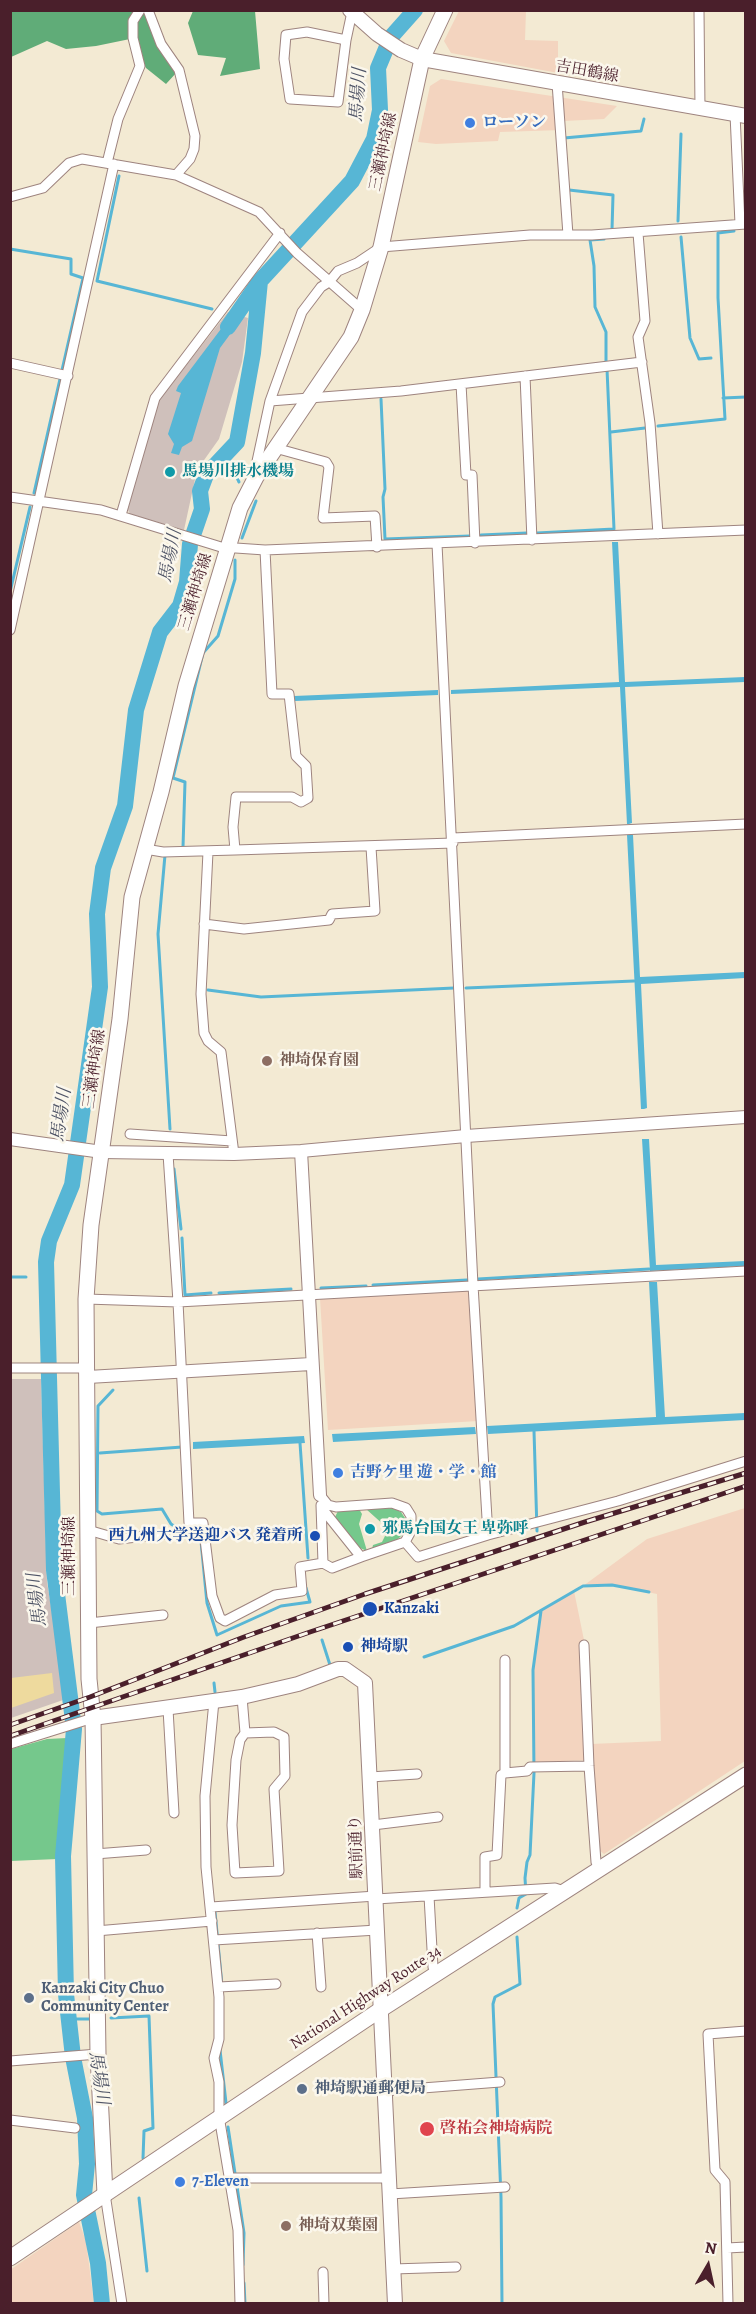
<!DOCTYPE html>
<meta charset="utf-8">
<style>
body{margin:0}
#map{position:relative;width:756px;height:2314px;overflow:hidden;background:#f3ead3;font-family:Alegreya,serif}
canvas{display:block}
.frame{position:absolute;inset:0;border:12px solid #4a1f2b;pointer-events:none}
.north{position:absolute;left:678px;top:2236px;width:60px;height:60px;-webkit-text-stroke:4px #fbf7ec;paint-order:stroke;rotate:9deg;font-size:16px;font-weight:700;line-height:24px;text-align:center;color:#4a1f2b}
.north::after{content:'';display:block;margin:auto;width:21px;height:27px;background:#4a1f2b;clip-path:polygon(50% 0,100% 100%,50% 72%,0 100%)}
</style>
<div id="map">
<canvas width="756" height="2314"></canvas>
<div class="frame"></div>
<div class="north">N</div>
</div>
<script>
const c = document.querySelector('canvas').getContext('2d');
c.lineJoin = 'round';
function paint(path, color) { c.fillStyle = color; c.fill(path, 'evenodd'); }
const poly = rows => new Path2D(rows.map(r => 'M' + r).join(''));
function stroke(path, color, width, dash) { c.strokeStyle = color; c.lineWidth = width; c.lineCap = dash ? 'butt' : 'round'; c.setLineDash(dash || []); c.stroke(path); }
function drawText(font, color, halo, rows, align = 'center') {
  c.font = font + ' Alegreya,"Noto Serif JP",serif'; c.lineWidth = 5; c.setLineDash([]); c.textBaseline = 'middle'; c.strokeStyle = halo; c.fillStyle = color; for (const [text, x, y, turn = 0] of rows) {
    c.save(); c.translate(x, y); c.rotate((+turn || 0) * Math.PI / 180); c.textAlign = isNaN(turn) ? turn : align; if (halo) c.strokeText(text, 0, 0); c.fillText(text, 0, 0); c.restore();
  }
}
paint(poly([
 [459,11,526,11,525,40,558,41,558,73,451,53,444,41],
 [441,79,617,106,604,119,564,121,562,130,500,132,498,141,436,144,418,142,430,86],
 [470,1289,478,1421,328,1430,320,1298],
 [745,1508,745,1761,604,1854,599,1850,592,1760,534,1762,533,1670,541,1611,574,1591,584,1640,591,1744,661,1741,657,1594,612,1585,583,1586,647,1539],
 [79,2222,86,2241,94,2303,11,2303,10,2270]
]), '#f3d4bf');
paint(poly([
 [228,312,248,318,242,362,219,439,197,470,184,530,130,514,127,508,159,400],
 [11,1379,41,1379,47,1582,66,1699,11,1718]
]), '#cfc0bb');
paint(poly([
 [392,1508,401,1512,405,1518,406,1526,403,1534,398,1539,372,1549,373,1545,382,1542,386,1534,385,1526,366,1509],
 [359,1509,362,1514,359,1524,367,1551,360,1548,335,1517,338,1511],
 [67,1738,57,1859,11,1861,11,1749,47,1739]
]), '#75c88c');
paint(poly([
 [11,11,147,11,177,72,166,84,146,68,130,39,96,46,66,49,47,41,11,57],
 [193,11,255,11,260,69,220,76,226,58,198,55,188,23]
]), '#60ac78');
paint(poly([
 [52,1673,54,1693,11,1708,11,1678]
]), '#eeda9e');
paint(poly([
 [239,305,245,314,220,348,192,441,182,447,179,455,171,453,174,444,168,434,181,393,176,391,178,386],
 [612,542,618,542,625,682,745,677,745,682,625,687,632,823,629,824,627,824,620,687,451,694,451,690,619,682],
 [438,690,438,695,295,701,294,696],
 [627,835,633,835,640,977,745,972,745,978,641,984,647,1108,644,1109,641,1109],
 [642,1139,649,1139,656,1265,745,1261,745,1266,650,1271],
 [649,1282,657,1282,665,1417,745,1413,745,1420,488,1434,487,1426,656,1417],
 [475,1427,476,1434,333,1442,332,1434],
 [304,1436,305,1443,193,1449,193,1442]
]), '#57b6d5');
stroke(poly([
 [564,138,641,131,644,119],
 [119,176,97,281,212,309],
 [569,190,613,195,612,230],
 [678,221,681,134],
 [681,237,690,338,699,359,711,358],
 [604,239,590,240,594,266,595,307,606,332,606,361],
 [10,249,71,259,71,274,83,278,34,493],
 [723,398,746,397],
 [381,399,385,489,383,497,385,539,470,536],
 [658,426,725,419,718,298,718,233,734,231],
 [611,432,645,428],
 [226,454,229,461],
 [232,467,239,482],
 [537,533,614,529,607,369],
 [481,535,527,533],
 [242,538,256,501],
 [10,592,30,507],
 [183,847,185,782,173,778,203,653,218,636,235,579,235,560],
 [168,855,165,855,158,934,170,1129],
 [466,988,634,981],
 [208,990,261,997,454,988],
 [174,1169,181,1229],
 [182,1238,185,1295,211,1293],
 [10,1277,26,1277],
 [478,1279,649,1269],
 [373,1285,467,1280],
 [321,1288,366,1286],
 [219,1293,291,1289],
 [113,1390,98,1406,97,1511,102,1514,162,1509,171,1524,182,1531,200,1529,200,1532],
 [534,1431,537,1531],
 [300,1443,308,1558],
 [100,1453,182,1447],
 [201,1541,207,1603,217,1635,281,1606,310,1602,306,1588],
 [322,1640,330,1665],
 [424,1657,514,1626,583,1586,612,1585,649,1592],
 [214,1683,215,1692],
 [517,1908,519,1898,526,1894,525,1878,527,1862,530,1855,534,1773,533,1670,541,1611],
 [215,1912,222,1986],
 [111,2018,149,2016,153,2128,144,2131,143,2158],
 [68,2019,92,2019],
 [220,2050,226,2103],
 [228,2127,244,2233,243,2265],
 [139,2198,147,2271],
 [244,2283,245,2304],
 [502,2304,501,2197,493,2004,495,1997,520,1984,517,1937]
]), '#57b6d5', 3);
stroke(poly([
 [228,327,259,282],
 [102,2304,98,2263,84,2195,87,2164,85,2118,73,2057,66,1994,63,1856,74,1729,54,1570,46,1262,49,1241,72,1185,100,987,97,914,103,868,125,806,136,710,160,632,180,606,187,582,190,544,202,509,200,491,206,475,237,442,253,353,260,281,352,181,374,139,380,110,378,68,391,37,415,10]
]), '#57b6d5', 16);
const minor = poly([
 [148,10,161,44,179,70,195,136,194,149,190,159,176,175],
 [699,10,700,109],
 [346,40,338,102,290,99,284,59,286,35,307,32,346,40,352,12],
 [557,83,568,235],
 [735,114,740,224],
 [107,163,118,119,140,66,133,38,133,21,140,10],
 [10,197,43,188,69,163,82,159,176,175,259,212,297,253,362,310],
 [638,233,645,321,638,337,650,423,658,534],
 [10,363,68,376],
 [525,376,532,540],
 [461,384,466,475,472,475,475,543],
 [270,401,401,391,642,362],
 [275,448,326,462,329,467,323,518,375,516,377,547],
 [256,474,256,466,270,401,302,312,321,287,329,282,338,271,357,263,381,247,530,235,592,235,746,224],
 [10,497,101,510,221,547,265,550,746,530],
 [121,515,155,398,280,233],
 [437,544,473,1285,488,1535],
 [10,630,114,164],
 [453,838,746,824],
 [145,849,163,852,235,850,233,827,236,797,292,797,301,802,308,798,306,766,296,756,289,694,272,694,265,550],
 [235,850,453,843],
 [208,852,201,994,204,1033,208,1041,221,1052,234,1154],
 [204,924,244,929,329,920,332,914,375,911,371,847],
 [130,1134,232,1141],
 [86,1299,178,1302,168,1154],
 [10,1368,87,1368],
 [320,1495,328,1505,336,1507,392,1503,406,1508,411,1516,411,1531,405,1542,361,1557,321,1507],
 [321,1505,323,1563,332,1568,361,1557],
 [88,1530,119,1539,164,1534],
 [405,1542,418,1557,488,1535,618,1501,746,1461],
 [323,1563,300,1567,302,1591,275,1595,225,1621,220,1618,212,1596,203,1523,189,1523,178,1302,746,1271],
 [89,1623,163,1615],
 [584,1645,589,1766,596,1862,599,1869],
 [505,1660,505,1773,527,1771,530,1767,589,1766],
 [242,1697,245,1733,274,1732,284,1737,285,1776,274,1789,279,1871,235,1873,232,1825,236,1760,240,1740,245,1733],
 [214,1701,205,1796,206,1867,219,1997,219,2039,214,2058,219,2082,219,2116,238,2230,240,2304],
 [168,1709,174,1813],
 [10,1744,93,1718],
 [370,1777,417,1774],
 [373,1825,438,1817],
 [95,1854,146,1850],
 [485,1892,485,1857,497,1855,501,1775,505,1773],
 [429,1896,433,1967,436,1974],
 [376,1899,555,1888,564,1891],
 [211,1907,376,1896],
 [96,1931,212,1921],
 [317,1933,321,1987],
 [214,1940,377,1930],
 [219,1987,276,1984],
 [10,2061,98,2054],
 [384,2091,500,2082],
 [10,2120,75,2128],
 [230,2178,389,2178],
 [105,2194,122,2304],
 [390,2194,505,2187],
 [727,2248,746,2247],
 [393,2269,456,2267],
 [323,2272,324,2304],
 [728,2304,725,2182,715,2170,708,2034,746,2031]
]);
const tertiary = poly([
 [10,1139,102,1152,234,1154,301,1151,466,1136,746,1117],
 [301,1151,320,1495],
 [88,1377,311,1364]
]);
const secondary = poly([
 [350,10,377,34,401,50,422,59,746,116],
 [93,1718,242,1697,298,1684,338,1669,345,1669,365,1683,395,2304]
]);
const primary = poly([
 [105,2194,98,2054,93,1718,89,1679,86,1299,91,1225,120,1019,132,897,161,792,186,686,240,508,256,477,351,337,362,310,381,247,422,59,445,10]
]);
const trunk = poly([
 [10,2258,380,2010,746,1775]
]);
stroke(minor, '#9e847f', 11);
stroke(tertiary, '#9e847f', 14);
stroke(secondary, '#9e847f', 16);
stroke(primary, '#9e847f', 17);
stroke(trunk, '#9e847f', 17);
stroke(minor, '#fff', 9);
stroke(tertiary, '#fff', 12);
stroke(secondary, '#fff', 14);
stroke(primary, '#fff', 15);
stroke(trunk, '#fff', 15);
const rail = poly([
 [10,1725,90,1697,244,1637,365,1594,585,1522,746,1473],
 [10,1736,310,1632,746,1486]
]);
stroke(rail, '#4a1f2b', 5);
stroke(rail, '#fbf7ec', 3, [9]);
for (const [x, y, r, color] of [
 [470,123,6,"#3f7fe0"],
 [170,472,6,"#0f9aa8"],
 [267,1061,6,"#8d6e63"],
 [338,1473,6,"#3f7fe0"],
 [370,1529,6,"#0f9aa8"],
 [315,1536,6,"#1a4fb4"],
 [370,1609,8,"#1a4fb4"],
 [348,1647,6,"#1a4fb4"],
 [29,1998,6,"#5c6f8a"],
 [302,2089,6,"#5c6f8a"],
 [427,2129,8,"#e0444e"],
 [180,2182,6,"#3f7fe0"],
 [286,2226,6,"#8d6e63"]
]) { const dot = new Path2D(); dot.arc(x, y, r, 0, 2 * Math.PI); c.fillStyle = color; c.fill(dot); stroke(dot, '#fbf7ec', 2); }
drawText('16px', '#4a1f2b', '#fbf7ec', [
 ["吉田鶴線",587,72,10],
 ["三瀬神埼線",384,152,-78],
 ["三瀬神埼線",196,592,-73],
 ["三瀬神埼線",95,1069,-82],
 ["三瀬神埼線",70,1556,-90],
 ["駅前通り",357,1847,-92],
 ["National Highway Route 34",366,1998,-33]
]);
drawText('bold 16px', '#366cbe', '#fbf7ec', [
 ["ローソン",482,123],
 ["吉野ケ里 遊・学・館",350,1473],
 ["7-Eleven",192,2182]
], 'left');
drawText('bold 16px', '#0d838f', '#fbf7ec', [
 ["馬場川排水機場",182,472],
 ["邪馬台国女王 卑弥呼",382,1529]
], 'left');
drawText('bold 16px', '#785e54', '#fbf7ec', [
 ["神埼保育園",279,1061],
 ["神埼双葉園",298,2226]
], 'left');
drawText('bold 16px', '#164399', '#fbf7ec', [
 ["西九州大学送迎バス 発着所",303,1536,"right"],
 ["Kanzaki",384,1609],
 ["神埼駅",360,1647]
], 'left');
drawText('bold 16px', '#4e5e75', '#fbf7ec', [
 ["Kanzaki City Chuo",41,1989],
 ["Community Center",41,2007],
 ["神埼駅通郵便局",314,2089]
], 'left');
drawText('bold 16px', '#be3a42', '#fbf7ec', [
 ["啓祐会神埼病院",440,2129]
], 'left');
drawText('italic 18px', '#4f5466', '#fbf7ec', [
 ["馬場川",359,95,-86],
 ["馬場川",171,556,-79],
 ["馬場川",62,1115,-82],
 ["馬場川",38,1600,-97],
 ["馬場川",98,2078,81]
]);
</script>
